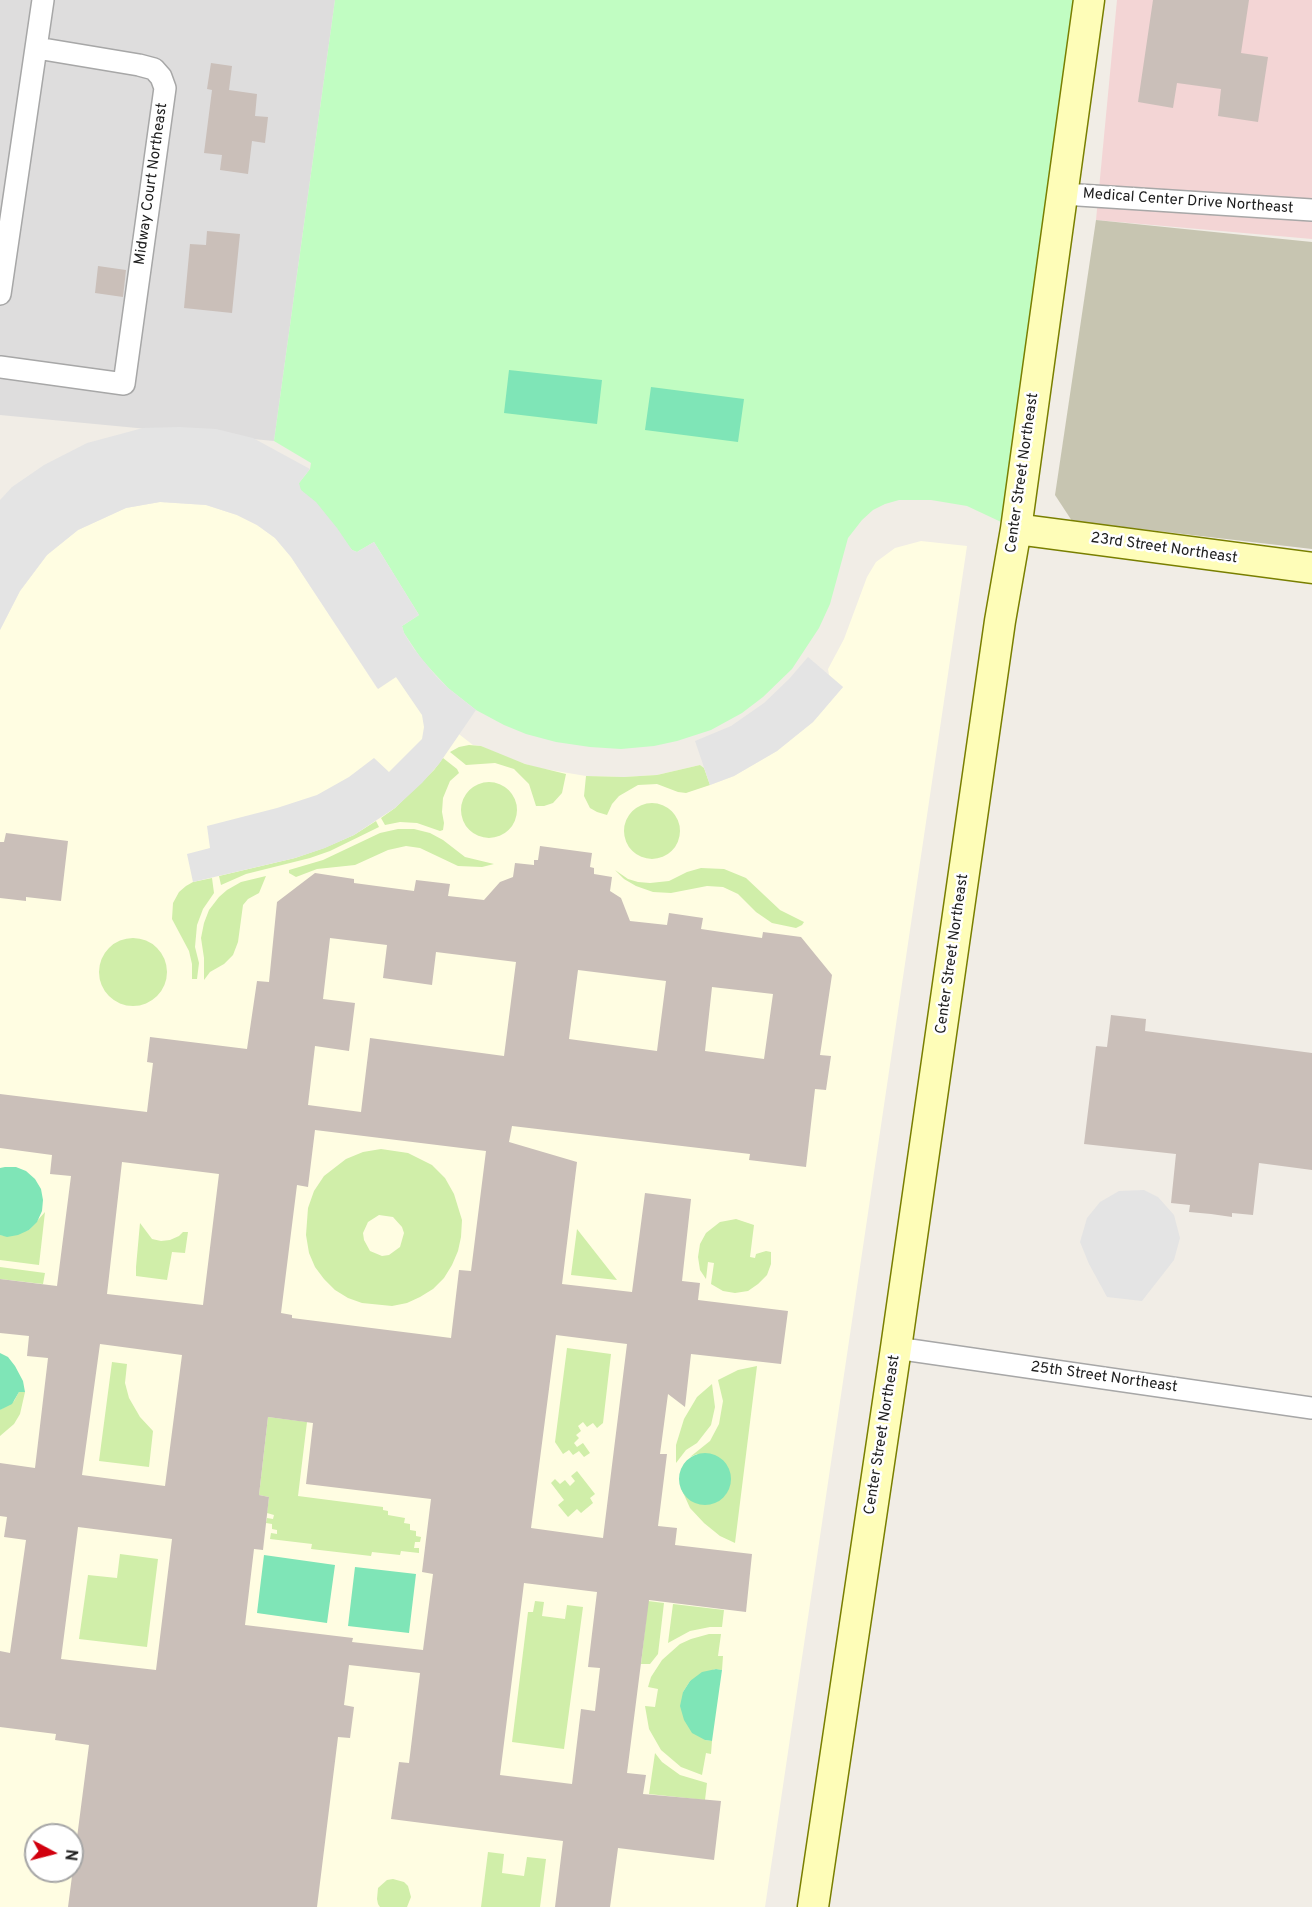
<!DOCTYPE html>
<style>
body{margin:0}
#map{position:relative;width:1312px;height:1907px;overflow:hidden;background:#f1ede6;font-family:Overpass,sans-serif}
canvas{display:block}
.north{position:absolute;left:24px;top:1823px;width:60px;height:60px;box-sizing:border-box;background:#fff;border:2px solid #a6a6a6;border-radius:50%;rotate:97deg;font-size:16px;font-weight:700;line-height:24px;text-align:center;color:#202020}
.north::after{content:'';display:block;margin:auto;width:21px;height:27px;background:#d1000e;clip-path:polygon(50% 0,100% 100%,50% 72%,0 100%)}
</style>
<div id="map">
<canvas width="1312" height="1907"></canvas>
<div class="north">N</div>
</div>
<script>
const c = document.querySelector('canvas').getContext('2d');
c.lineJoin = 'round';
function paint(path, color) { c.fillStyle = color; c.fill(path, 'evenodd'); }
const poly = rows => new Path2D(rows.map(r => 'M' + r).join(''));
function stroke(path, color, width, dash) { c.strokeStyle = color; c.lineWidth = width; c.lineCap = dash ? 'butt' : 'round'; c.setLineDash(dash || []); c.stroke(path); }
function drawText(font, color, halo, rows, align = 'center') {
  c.font = font + ' Overpass,sans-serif'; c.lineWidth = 5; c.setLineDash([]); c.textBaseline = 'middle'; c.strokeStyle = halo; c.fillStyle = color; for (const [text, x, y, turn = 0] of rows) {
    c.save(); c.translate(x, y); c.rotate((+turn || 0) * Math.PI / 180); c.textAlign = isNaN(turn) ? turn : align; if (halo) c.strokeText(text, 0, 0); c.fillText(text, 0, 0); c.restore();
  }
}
paint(poly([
 [0,0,335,0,274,441,0,415]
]), '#dedddd');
paint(poly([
 [1117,0,1312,0,1312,239,1096,220]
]), '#f3d5d5');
paint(poly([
 [160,502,206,505,237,515,257,525,275,538,291,557,377,688,396,677,420,704,473,745,481,746,509,759,538,768,586,776,624,777,657,775,700,765,704,768,710,785,734,776,777,751,813,722,843,687,829,675,828,669,844,639,867,577,876,562,895,548,921,541,967,546,765,1907,0,1907,0,630,20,591,47,555,78,530,126,508],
 [36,1835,72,1835,72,1871,36,1871]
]), '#fffde2');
paint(poly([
 [1096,220,1312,242,1312,549,1072,521,1055,495]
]), '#c7c5b1');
paint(poly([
 [469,745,481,746,525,764,566,774,562,793,553,803,544,806,536,806,529,784,514,769,495,763,466,765,450,752,459,747],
 [443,758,457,769,459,773,450,781,443,798,442,812,444,823,443,830,440,831,417,823,400,822,385,825,381,818,395,808,434,770],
 [700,765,704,768,710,785,686,793,678,792,657,784,638,785,619,796,612,804,607,815,597,812,590,808,584,796,586,776,624,777,657,775],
 '461 810a28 28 0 1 1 56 0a28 28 0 1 1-56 0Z',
 '624 831a28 28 0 1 1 56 0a28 28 0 1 1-56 0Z',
 [376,821,379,827,330,851,310,858,246,874,221,885,219,876,295,858,324,848,354,835],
 [398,829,414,829,430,833,443,840,465,857,494,864,482,867,458,866,420,848,406,846,388,850,355,865,317,869,296,877,289,873,289,870,323,860,380,833],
 [701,868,724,869,746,878,780,910,804,922,802,925,796,928,772,923,756,912,738,894,723,887,707,886,671,893,653,892,636,886,624,879,615,870,628,879,638,882,650,883,669,881,687,872],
 [266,876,259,893,248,899,243,905,238,942,233,955,224,964,210,972,204,980,204,958,201,938,204,923,209,910,219,897,227,890,241,882],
 [212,878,214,893,203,909,197,925,195,947,199,963,197,979,192,979,192,964,189,951,172,919,173,903,179,892,186,886,193,882],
 '99 972a34 34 0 1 1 68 0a34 34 0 1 1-68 0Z',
 [381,1149,408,1153,432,1165,445,1178,454,1194,462,1220,461,1237,458,1251,452,1265,444,1278,433,1289,420,1297,407,1303,392,1306,362,1303,348,1298,335,1290,324,1279,315,1267,309,1253,306,1235,308,1208,314,1191,324,1176,346,1159,363,1152],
 [379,1215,393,1217,402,1227,404,1233,400,1247,389,1255,382,1256,370,1251,364,1240,363,1233,368,1222],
 [45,1212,39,1265,0,1260,0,1235,7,1236,29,1230],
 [736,1219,754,1225,750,1257,755,1258,756,1254,766,1251,771,1252,771,1264,767,1275,758,1284,748,1291,735,1293,723,1291,711,1284,714,1263,708,1262,706,1279,700,1270,698,1257,700,1244,706,1233,720,1222],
 [140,1223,152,1239,161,1241,170,1240,179,1236,183,1232,188,1232,185,1253,172,1252,167,1280,136,1276,136,1267],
 [577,1229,617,1280,571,1275],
 [0,1267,45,1273,43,1284,0,1279],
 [567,1348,611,1354,603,1423,597,1428,593,1423,587,1427,583,1422,578,1426,581,1431,576,1435,579,1438,574,1443,577,1447,583,1443,590,1453,584,1457,579,1451,573,1455,569,1450,563,1454,555,1442],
 [112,1362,127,1364,125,1383,129,1398,140,1417,153,1431,149,1467,99,1461],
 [757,1366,735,1543,720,1536,704,1523,690,1508,681,1488,686,1496,701,1504,710,1504,718,1501,725,1495,729,1488,697,1454,690,1457,710,1441,719,1424,723,1401,718,1380,738,1370],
 [712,1384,715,1407,711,1425,697,1443,686,1450,676,1463,676,1445,684,1419,697,1397],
 [19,1392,25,1392,20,1414,14,1424,0,1436,0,1410,14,1401],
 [268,1417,307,1422,298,1496,383,1507,383,1510,388,1511,388,1515,405,1518,404,1523,410,1524,410,1530,416,1531,416,1536,421,1537,420,1542,415,1542,414,1548,419,1548,419,1553,401,1551,400,1555,372,1552,371,1556,311,1549,312,1544,270,1539,271,1533,277,1534,277,1530,272,1529,272,1524,266,1523,267,1518,273,1519,274,1515,267,1513,269,1497,259,1495],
 [577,1471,595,1494,590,1498,593,1503,581,1513,577,1509,568,1517,558,1505,564,1500,551,1483,555,1479,560,1484,565,1480,570,1486,575,1481,571,1476],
 [120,1554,158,1559,147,1647,79,1639,88,1575,117,1578],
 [535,1601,544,1602,542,1616,565,1619,567,1605,583,1607,564,1749,512,1742,528,1612,533,1612],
 [648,1601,664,1603,658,1654,650,1664,641,1664],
 [673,1604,724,1610,722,1627,710,1627,690,1631,668,1643],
 [709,1634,721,1634,718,1656,723,1656,722,1670,715,1669,690,1681,683,1692,705,1740,712,1741,711,1754,706,1753,702,1775,681,1767,661,1750,649,1729,645,1706,655,1707,658,1689,648,1687,651,1677,662,1660,680,1644,691,1639],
 [655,1753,662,1762,680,1775,707,1783,705,1800,649,1794],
 [488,1852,504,1854,502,1873,524,1876,527,1857,546,1859,540,1907,481,1907],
 [393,1879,404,1882,408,1886,411,1897,407,1907,380,1907,378,1904,377,1899,378,1888,387,1880]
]), '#d0eea9');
paint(poly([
 [335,0,1089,0,1016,529,967,506,931,500,899,500,885,504,873,510,862,520,848,538,830,604,819,628,792,669,763,697,742,713,711,730,677,741,654,746,621,749,590,747,556,742,526,734,504,725,476,710,448,688,422,660,404,633,402,626,419,615,374,542,357,552,352,550,299,488,299,483,310,469,311,463,274,441]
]), '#c1fdc2');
paint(poly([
 [509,370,602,380,597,424,504,413],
 [651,387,744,399,738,442,645,430],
 [5,1167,16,1167,26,1171,35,1179,41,1189,43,1200,42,1211,37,1222,29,1230,18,1235,7,1237,0,1235,0,1168],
 [0,1353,8,1357,15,1366,23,1381,25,1392,19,1392,12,1404,0,1410],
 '679 1479a26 26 0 1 1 52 0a26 26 0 1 1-52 0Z',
 [264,1555,335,1565,327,1623,257,1613],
 [355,1567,416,1574,409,1633,348,1626],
 [716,1669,722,1670,712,1741,705,1740,692,1733,684,1720,680,1706,683,1692,690,1681,702,1672]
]), '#7fe5b7');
paint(poly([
 [179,427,216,429,253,438,310,469,299,483,301,490,316,502,337,528,352,550,357,552,374,542,419,615,402,626,404,633,414,649,436,676,448,688,476,710,439,764,422,783,395,808,354,835,325,848,295,858,193,882,187,854,210,848,207,826,277,808,317,795,349,777,374,758,389,772,422,739,424,727,422,715,396,677,378,689,291,557,275,538,257,525,237,515,206,505,160,502,126,508,78,530,47,555,20,591,0,630,0,500,12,487,44,465,87,443,143,428],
 [808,657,843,687,813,722,777,751,734,776,710,785,695,741,731,726,764,703,789,679],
 [1144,1190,1158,1197,1174,1215,1180,1238,1174,1260,1142,1301,1107,1297,1089,1264,1080,1242,1087,1218,1100,1202,1119,1191]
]), '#e4e4e4');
paint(poly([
 [1153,0,1249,0,1241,53,1268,57,1258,122,1218,116,1221,89,1177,83,1173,108,1138,102],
 [211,63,232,66,229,90,257,94,255,116,268,117,265,143,252,141,248,174,220,170,222,155,204,153,212,90,207,89],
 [207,231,240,234,232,313,184,308,190,244,206,245],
 [98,266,126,270,123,297,95,293],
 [6,833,68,841,61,901,26,897,26,901,0,898,0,842,4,842],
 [540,846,592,853,590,867,594,868,594,874,612,877,610,891,621,898,630,921,667,925,669,913,703,918,701,929,762,938,763,932,801,937,832,975,820,1055,831,1056,826,1090,815,1089,806,1167,749,1160,750,1154,512,1126,509,1142,577,1162,562,1284,632,1292,645,1193,691,1199,682,1281,700,1283,698,1300,788,1311,781,1364,691,1354,685,1407,668,1394,660,1454,667,1454,658,1526,677,1528,675,1545,752,1554,746,1612,649,1600,627,1773,646,1775,643,1794,721,1801,714,1860,618,1848,610,1907,555,1907,563,1841,391,1819,399,1762,409,1763,420,1673,349,1665,344,1705,354,1707,350,1738,338,1737,317,1907,68,1907,89,1745,55,1740,56,1734,0,1727,0,1651,10,1653,26,1540,4,1537,7,1517,0,1516,0,1463,35,1468,48,1358,27,1356,29,1336,0,1333,0,1279,57,1286,71,1176,50,1174,52,1155,0,1148,0,1094,147,1112,153,1063,147,1062,150,1037,247,1049,257,981,269,982,277,902,315,873,354,879,354,883,414,891,416,880,450,884,448,896,484,900,500,882,513,877,515,863,534,865,534,860,538,860],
 [330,938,387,945,383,978,432,985,436,952,516,962,504,1056,370,1038,361,1112,308,1105,315,1046,349,1051,355,1003,323,999],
 [578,970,666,981,657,1051,569,1039],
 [712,987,773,994,764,1059,705,1051],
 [315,1130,486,1151,471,1271,459,1270,451,1338,292,1318,292,1315,281,1313,297,1185,308,1187],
 [122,1162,219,1174,203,1305,107,1294],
 [556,1335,627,1344,603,1538,531,1528],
 [100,1344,182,1355,165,1486,82,1475],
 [268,1417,313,1423,306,1484,431,1499,422,1572,433,1574,423,1650,352,1642,353,1638,245,1625,254,1549,263,1550,269,1497,259,1495],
 [78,1527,172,1539,156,1670,61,1659],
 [524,1583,597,1592,588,1667,600,1668,595,1711,581,1709,572,1784,500,1775],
 [1111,1015,1146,1019,1145,1031,1312,1053,1312,1170,1259,1163,1253,1215,1232,1213,1232,1217,1211,1214,1189,1212,1190,1205,1171,1203,1176,1154,1084,1144,1096,1046,1107,1047]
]), '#cabfb9');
const street = poly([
 [1063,194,1312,210],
 [0,294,43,0],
 [0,367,124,384,165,88,161,77,154,69,139,65,37,48],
 [896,1348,1312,1408]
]);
const secondary = poly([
 [1016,529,1312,568],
 [813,1907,896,1348,1000,621,1016,529,1089,0]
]);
stroke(street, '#a7a7a7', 24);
stroke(secondary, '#797f00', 33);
stroke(street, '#fff', 21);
stroke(secondary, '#fefdb8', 30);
drawText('15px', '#202020', '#fff', [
 ["Midway Court Northeast",152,184,-82],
 ["Medical Center Drive Northeast",1188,202,4],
 ["Center Street Northeast",1023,473,-82],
 ["23rd Street Northeast",1164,549,8],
 ["Center Street Northeast",953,954,-82],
 ["25th Street Northeast",1104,1378,8],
 ["Center Street Northeast",883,1435,-81]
]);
</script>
